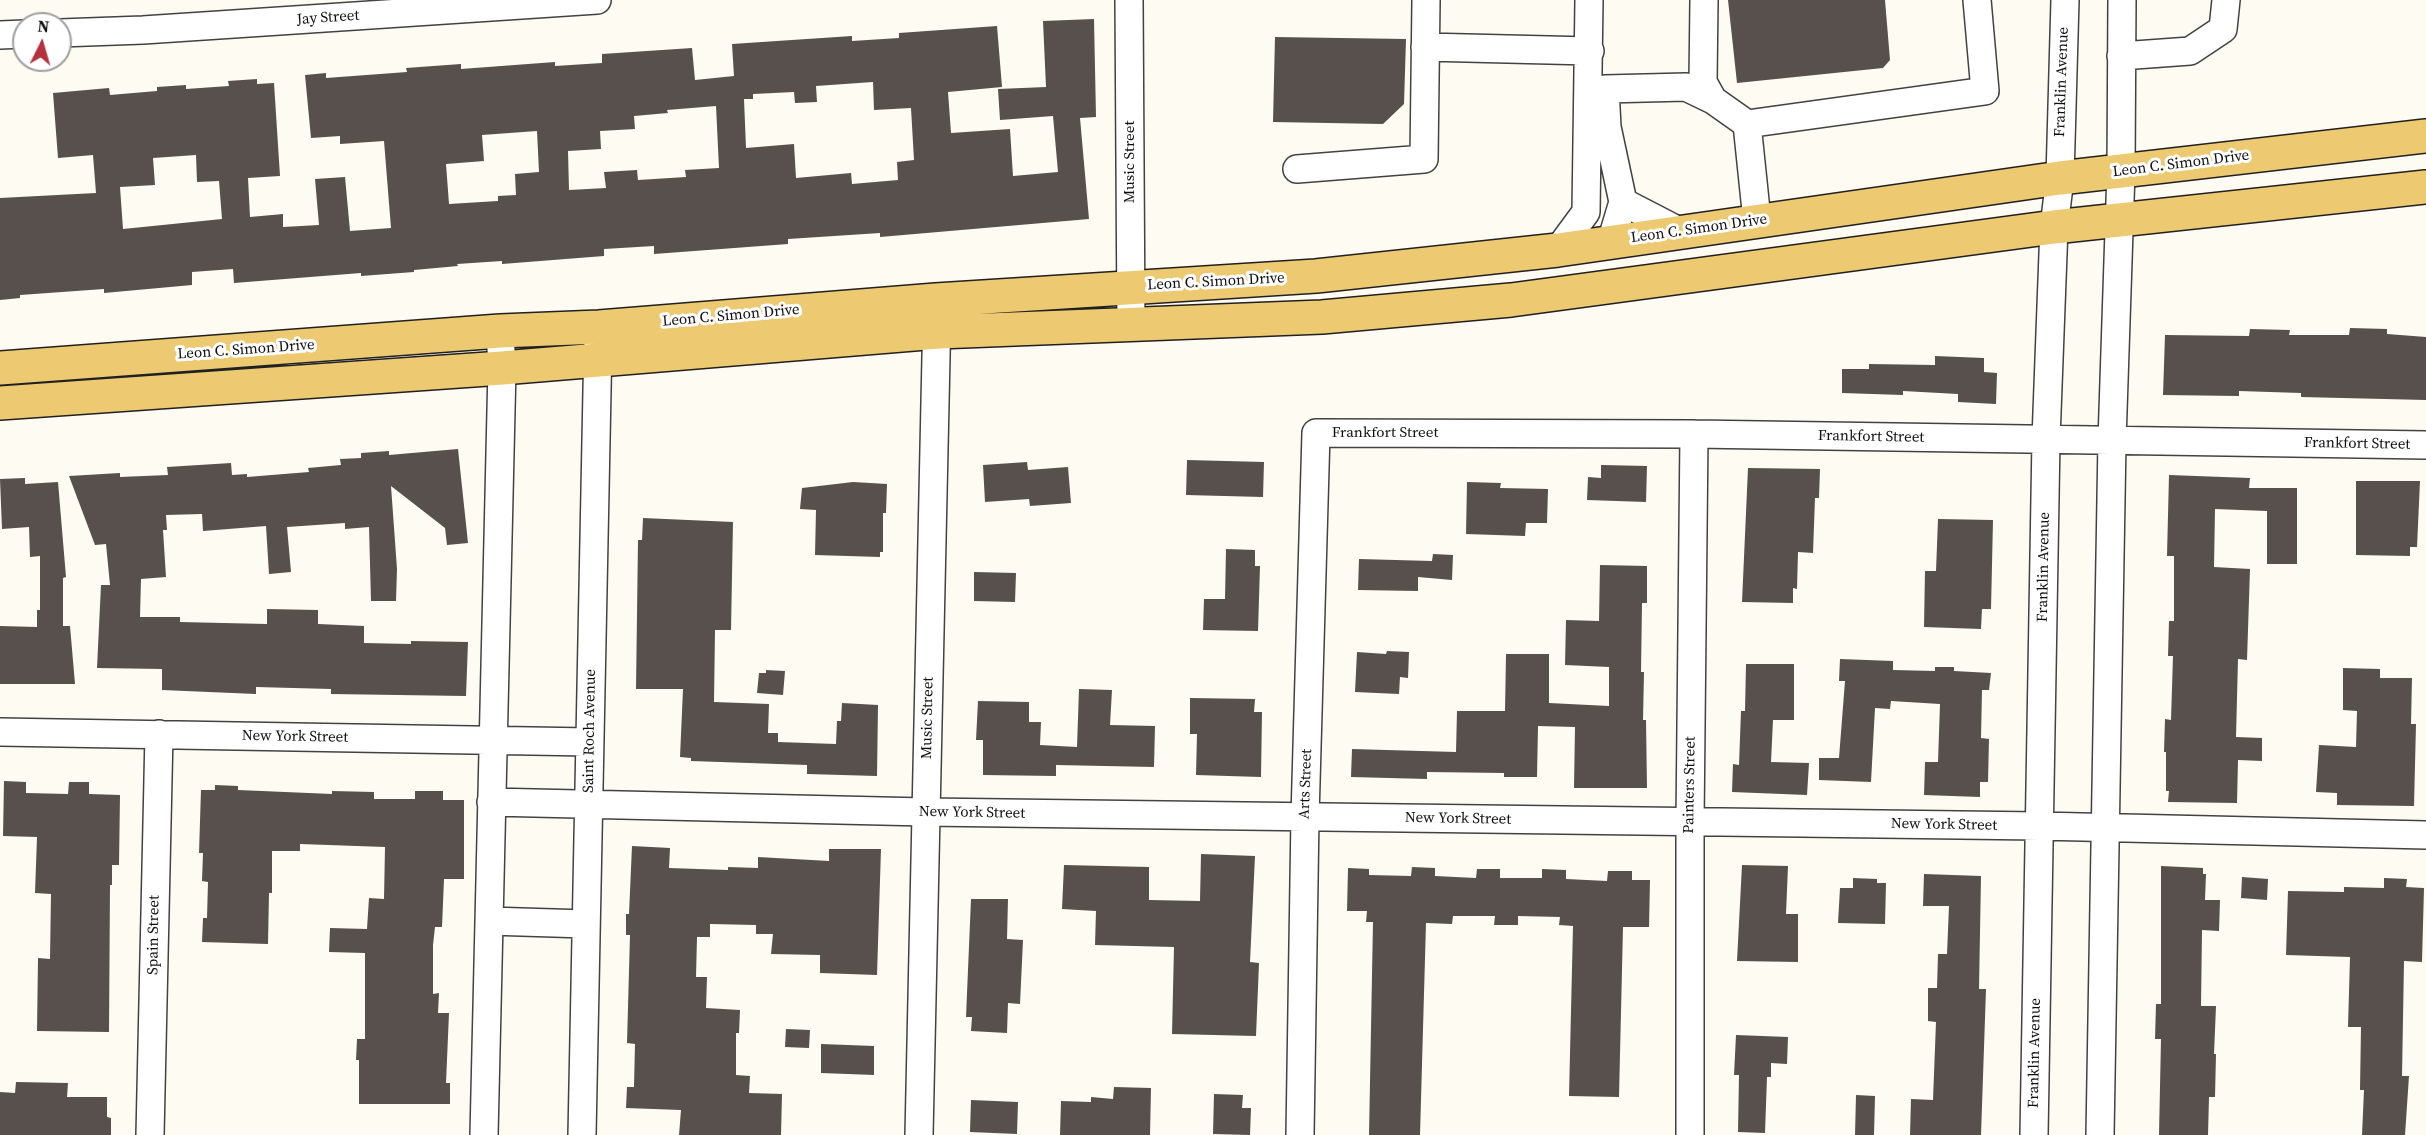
<!DOCTYPE html>
<style>
body{margin:0}
#map{position:relative;width:2426px;height:1135px;overflow:hidden;background:#fefbf2;font-family:"Source Serif 4",serif}
canvas{display:block}
.north{position:absolute;left:12px;top:12px;width:60px;height:60px;box-sizing:border-box;background:#fff;border:2px solid #9f9f9f;border-radius:50%;rotate:5deg;font-size:16px;font-weight:700;line-height:24px;text-align:center;color:#0f0f0f}
.north::after{content:'';display:block;margin:auto;width:21px;height:27px;background:#b4323d;clip-path:polygon(50% 0,100% 100%,50% 72%,0 100%)}
</style>
<div id="map">
<canvas width="2426" height="1135"></canvas>
<div class="north">N</div>
</div>
<script>
const c = document.querySelector('canvas').getContext('2d');
c.lineJoin = 'round';
function paint(path, color) { c.fillStyle = color; c.fill(path, 'evenodd'); }
const poly = rows => new Path2D(rows.map(r => 'M' + r).join(''));
function stroke(path, color, width, dash) { c.strokeStyle = color; c.lineWidth = width; c.lineCap = dash ? 'butt' : 'round'; c.setLineDash(dash || []); c.stroke(path); }
function drawText(font, color, halo, rows, align = 'center') {
  c.font = font + ' "Source Serif 4",serif'; c.lineWidth = 6; c.setLineDash([]); c.textBaseline = 'middle'; c.strokeStyle = halo; c.fillStyle = color; for (const [text, x, y, turn = 0] of rows) {
    c.save(); c.translate(x, y); c.rotate((+turn || 0) * Math.PI / 180); c.textAlign = isNaN(turn) ? turn : align; if (halo) c.strokeText(text, 0, 0); c.fillText(text, 0, 0); c.restore();
  }
}
paint(poly([
 [1728,0,1885,0,1890,60,1883,68,1737,83],
 [1094,19,1096,117,1080,118,1089,219,880,237,880,233,788,239,788,244,654,254,654,246,604,249,604,256,502,264,502,261,457,264,458,266,414,270,414,272,361,276,361,273,234,283,233,269,192,272,192,285,104,293,104,289,20,295,20,298,0,300,0,198,96,193,93,155,58,158,53,93,109,88,110,95,157,91,157,87,186,85,186,89,229,86,228,81,257,79,257,84,274,83,280,176,248,178,250,217,283,214,283,227,319,225,315,179,345,177,350,231,391,228,384,141,340,144,340,136,311,138,305,75,326,73,326,78,407,72,406,68,461,64,461,69,555,62,555,66,602,63,602,54,692,48,695,80,734,76,732,44,852,36,852,41,899,38,899,33,997,26,1002,87,948,92,951,133,1010,129,1013,176,1058,172,1053,116,1000,120,998,89,1046,87,1043,21],
 [873,82,874,110,911,108,914,160,897,162,898,180,852,184,851,173,796,178,794,144,746,148,744,99,753,99,753,94,794,92,795,103,817,102,816,86],
 [716,106,719,168,685,170,686,177,638,180,637,170,604,172,606,188,569,190,568,151,601,149,600,131,635,129,634,116,668,113,667,110],
 [537,131,539,172,515,174,516,195,498,196,498,201,449,204,446,164,484,161,482,135],
 [196,155,197,182,219,181,222,219,123,229,120,187,155,185,153,158],
 [1275,37,1406,39,1404,104,1383,124,1273,122],
 [2350,328,2387,329,2387,334,2426,337,2426,400,2301,397,2301,393,2239,391,2239,396,2163,395,2165,335,2249,336,2250,329,2290,330,2289,335,2349,335],
 [1935,356,1984,358,1984,372,1997,373,1996,404,1958,402,1958,394,1903,391,1903,395,1842,393,1842,369,1869,369,1869,364,1935,365],
 [458,449,468,543,447,545,445,528,391,486,397,569,396,601,371,601,369,527,345,529,345,523,287,527,291,572,269,574,266,526,203,531,202,514,166,515,167,530,163,530,166,577,141,579,140,617,180,617,180,622,267,624,267,609,318,610,318,624,364,626,364,643,411,644,411,641,468,642,466,696,331,694,331,689,256,687,256,694,162,690,162,669,97,668,101,585,110,585,106,544,95,545,69,476,120,473,120,477,168,475,167,467,231,463,232,475,247,474,247,477,309,472,308,468,341,465,340,459,361,458,361,453,389,451,389,455],
 [1187,460,1264,462,1263,497,1186,495],
 [1027,462,1028,470,1068,467,1071,503,1030,506,1029,499,985,502,983,465],
 [1601,465,1647,466,1646,502,1587,500,1588,477,1601,478],
 [1748,468,1820,469,1819,498,1815,498,1813,553,1798,552,1797,589,1793,588,1793,603,1742,602],
 [2169,475,2250,478,2249,488,2297,488,2297,564,2267,564,2267,511,2215,509,2214,567,2250,569,2247,660,2238,659,2236,737,2262,738,2262,761,2238,760,2237,803,2168,802,2169,791,2166,791,2166,752,2164,752,2165,719,2171,720,2173,656,2168,656,2169,621,2174,621,2174,556,2167,556],
 [25,478,25,484,58,482,66,577,63,578,63,626,70,626,75,684,0,684,0,626,37,627,37,610,40,610,40,556,30,557,29,527,2,529,0,479],
 [2356,481,2420,481,2417,547,2410,547,2410,556,2356,555],
 [853,482,887,484,886,513,883,513,883,552,880,552,880,557,815,555,816,510,800,509,802,488],
 [1467,482,1501,483,1500,488,1548,489,1547,523,1526,523,1525,536,1466,534],
 [643,518,733,522,731,630,715,630,714,702,769,704,768,733,778,733,778,742,836,744,837,721,841,721,842,703,878,705,877,776,807,774,807,765,691,761,691,758,680,757,683,689,636,689,638,540,642,540],
 [1938,519,1993,520,1991,609,1982,609,1981,629,1924,627,1925,571,1936,571],
 [1226,549,1255,550,1255,566,1260,566,1258,631,1203,630,1204,599,1225,599],
 [1433,554,1453,555,1452,580,1418,577,1418,591,1358,590,1359,559,1432,561],
 [1600,565,1647,566,1647,603,1642,603,1641,672,1644,672,1643,720,1646,720,1647,788,1574,788,1575,727,1538,726,1537,777,1504,777,1504,773,1427,772,1427,779,1351,777,1352,749,1456,752,1457,711,1505,711,1506,654,1549,654,1549,703,1609,706,1609,667,1565,665,1566,620,1599,621],
 [974,572,1016,573,1015,602,974,601],
 [1387,651,1409,652,1408,678,1400,677,1399,694,1355,692,1357,652,1386,654],
 [1840,659,1893,661,1893,670,1935,671,1935,667,1954,667,1954,671,1991,673,1989,690,1982,690,1981,738,1989,739,1988,782,1980,782,1980,797,1924,795,1925,762,1938,762,1940,704,1891,701,1890,709,1875,708,1871,782,1819,780,1819,758,1839,758,1845,681,1839,681],
 [1746,664,1794,664,1794,720,1773,720,1771,762,1809,763,1807,795,1732,792,1733,764,1739,765,1741,711,1745,711],
 [2343,668,2380,669,2380,678,2412,678,2411,724,2416,724,2414,806,2337,805,2337,793,2316,792,2319,745,2356,747,2357,711,2343,710],
 [766,670,785,671,783,695,757,693,759,673,766,673],
 [1079,689,1112,690,1110,725,1155,726,1154,767,1056,765,1056,776,983,775,983,740,976,740,978,701,1029,702,1029,722,1041,722,1040,745,1077,747],
 [1190,698,1255,699,1254,712,1262,712,1261,777,1196,775,1197,734,1190,734],
 [4,781,26,782,26,793,68,794,69,782,89,782,89,794,120,795,119,865,112,865,112,885,110,885,109,1032,37,1031,38,958,50,959,51,894,35,893,37,837,3,836],
 [215,785,238,786,238,790,332,794,332,791,374,792,374,799,415,799,415,791,443,791,443,800,464,800,464,879,444,879,442,927,435,927,433,945,433,994,439,993,438,1013,449,1013,446,1083,450,1083,450,1104,359,1104,359,1060,356,1060,357,1039,365,1039,365,953,329,952,330,928,367,929,369,898,384,899,385,847,300,844,300,851,272,851,272,893,269,893,268,944,202,942,203,918,207,918,208,882,202,881,203,853,199,853,201,790,215,790],
 [632,846,670,848,669,868,728,870,728,867,758,868,758,857,829,861,829,849,881,849,877,975,820,973,820,955,771,954,773,934,756,934,756,925,710,924,710,937,697,937,696,977,707,977,706,1008,740,1010,739,1033,736,1033,736,1075,750,1076,749,1093,782,1094,781,1135,679,1135,681,1110,626,1108,627,1087,634,1087,635,1044,627,1043,630,935,626,935,626,914,629,914],
 [1201,854,1255,856,1250,962,1259,963,1256,1036,1172,1034,1174,947,1095,945,1096,911,1062,909,1064,865,1149,867,1149,900,1200,901],
 [1742,865,1788,866,1786,914,1798,914,1798,962,1737,961],
 [2161,866,2203,868,2203,874,2206,874,2205,900,2220,900,2219,931,2202,930,2201,1006,2216,1006,2214,1054,2216,1054,2215,1097,2209,1097,2208,1135,2159,1135,2161,1039,2155,1039,2156,1004,2161,1004],
 [1412,867,1435,868,1435,876,1476,878,1477,869,1500,869,1500,878,1542,878,1542,869,1566,870,1566,879,1607,881,1608,871,1632,871,1632,880,1650,880,1649,927,1623,927,1619,1097,1569,1096,1573,926,1559,925,1560,917,1518,916,1518,925,1494,925,1495,916,1453,916,1452,924,1426,923,1420,1135,1369,1135,1373,922,1366,922,1367,911,1347,911,1348,868,1369,869,1369,875,1411,876],
 [1924,874,1981,876,1979,989,1986,989,1981,1135,1910,1135,1911,1099,1933,1100,1936,1022,1928,1021,1928,988,1937,988,1938,954,1947,954,1949,906,1923,906],
 [2242,877,2268,879,2267,900,2241,898],
 [1853,878,1877,879,1877,883,1886,883,1885,924,1838,923,1840,888,1853,888],
 [2384,878,2407,879,2406,887,2424,888,2422,962,2404,961,2402,1076,2409,1076,2405,1135,2362,1135,2364,1090,2360,1090,2361,1027,2348,1027,2350,957,2286,955,2288,891,2344,892,2344,887,2384,888],
 [971,899,1008,899,1007,939,1023,940,1020,1004,1008,1003,1007,1033,971,1031,972,1017,966,1017],
 [786,1029,810,1030,809,1048,785,1047],
 [1736,1035,1788,1037,1787,1064,1771,1063,1771,1077,1767,1077,1765,1133,1738,1132,1739,1075,1734,1075],
 [821,1044,874,1046,874,1075,821,1073],
 [16,1082,68,1083,67,1097,107,1097,107,1117,111,1118,111,1135,0,1135,0,1092,15,1093],
 [1114,1087,1151,1088,1150,1135,1060,1135,1061,1101,1091,1102,1091,1097,1113,1099],
 [1214,1094,1243,1095,1242,1108,1251,1108,1250,1135,1213,1134],
 [1856,1095,1875,1096,1874,1135,1855,1135],
 [971,1100,1018,1102,1017,1134,970,1132]
]), '#57504c');
const minor = poly([
 [1129,0,1131,324],
 [1704,0,1703,82,1713,100,1747,124],
 [60,33,143,30,597,0],
 [0,35,24,34],
 [1425,47,1590,51],
 [2121,56,2190,51,2223,29,2226,0],
 [1605,89,1607,127,1623,202,1611,242],
 [1605,89,1686,87,1713,100],
 [1297,169,1424,159,1426,0],
 [1623,202,1681,232],
 [1757,220,1747,124,1985,91,1977,0],
 [1558,250,1586,212,1589,0],
 [0,732,590,742],
 [491,802,925,812,2039,826,2426,835],
 [489,921,586,924],
 [150,1135,159,734],
 [484,1135,502,368,500,331],
 [582,1135,598,341],
 [919,1135,937,311],
 [1300,1135,1305,817,1316,433,1694,434,2426,445],
 [1690,1135,1690,823,1694,434],
 [2034,1135,2046,439,2054,227,2060,178,2065,0],
 [2100,1135,2112,441,2121,171,2122,0]
]);
const major = poly([
 [0,368,500,331,599,327,936,300,1316,276,1558,250,2060,178,2426,136],
 [0,403,502,368,938,332,1322,317,1511,300,2054,227,2426,187]
]);
stroke(minor, '#424242', 30);
stroke(major, '#202020', 36);
stroke(minor, '#fff', 27);
stroke(major, '#edca72', 33);
drawText('15px', '#0f0f0f', '#fff', [
 ["Jay Street",328,18,-4],
 ["Franklin Avenue",2062,82,-88],
 ["Music Street",1130,162,-90],
 ["Leon C. Simon Drive",2181,164,-7],
 ["Leon C. Simon Drive",1699,229,-8],
 ["Leon C. Simon Drive",1216,282,-3],
 ["Leon C. Simon Drive",731,316,-5],
 ["Leon C. Simon Drive",246,350,-4],
 ["Frankfort Street",1385,433],
 ["Frankfort Street",1871,437,1],
 ["Frankfort Street",2357,444,1],
 ["Franklin Avenue",2044,567,-89],
 ["Music Street",928,718,-89],
 ["Saint Roch Avenue",590,731,-89],
 ["New York Street",295,737,1],
 ["Arts Street",1306,784,-88],
 ["Painters Street",1690,785,-89],
 ["New York Street",972,813,1],
 ["New York Street",1458,819,1],
 ["New York Street",1944,825,1],
 ["Spain Street",154,935,-89],
 ["Franklin Avenue",2035,1053,-89]
]);
</script>
